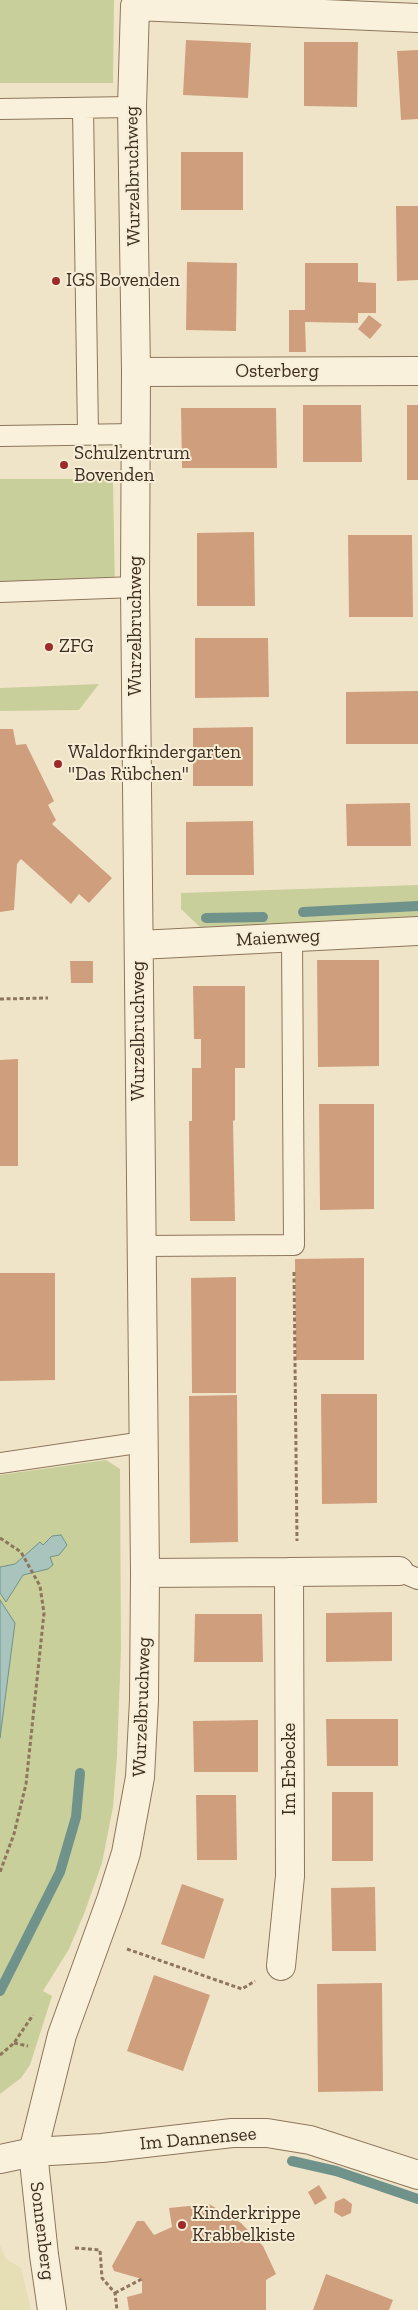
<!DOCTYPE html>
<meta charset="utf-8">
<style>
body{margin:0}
canvas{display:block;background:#f0e4c8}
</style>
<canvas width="418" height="2310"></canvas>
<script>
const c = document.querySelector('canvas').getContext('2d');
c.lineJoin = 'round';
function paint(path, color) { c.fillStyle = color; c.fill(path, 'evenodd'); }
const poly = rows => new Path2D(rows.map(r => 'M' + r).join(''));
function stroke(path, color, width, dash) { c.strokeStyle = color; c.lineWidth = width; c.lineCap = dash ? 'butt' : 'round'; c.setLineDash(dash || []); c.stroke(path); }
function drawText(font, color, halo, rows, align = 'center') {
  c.font = font + ' "Zilla Slab",serif'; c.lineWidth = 4; c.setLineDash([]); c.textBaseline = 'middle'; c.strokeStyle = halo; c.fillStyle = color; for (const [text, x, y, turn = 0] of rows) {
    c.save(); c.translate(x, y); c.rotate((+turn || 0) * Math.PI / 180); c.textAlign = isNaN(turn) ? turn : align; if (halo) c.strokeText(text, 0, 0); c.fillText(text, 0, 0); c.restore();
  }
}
paint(poly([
 [0,2245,6,2259,21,2268,31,2310,0,2310]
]), '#e6deb5');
paint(poly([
 [0,0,114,0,113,83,0,83],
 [0,479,113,479,115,593,0,598],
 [99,684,79,710,0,711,0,688],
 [418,885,418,919,200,927,181,909,181,893],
 [106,1460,120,1469,121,1649,117,1756,113,1807,102,1863,84,1914,69,1949,43,1991,52,1996,30,2065,21,2078,0,2094,0,1475]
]), '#c9cf9b');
const water = poly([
 [61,1535,67,1545,59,1555,50,1557,53,1565,48,1569,23,1575,6,1602,0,1593,0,1567,15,1564,40,1542,43,1545,52,1536,61,1535],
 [0,1600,15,1623,0,1738,0,1600]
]);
paint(water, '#a9c4bc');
stroke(water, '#6f938a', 1);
stroke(poly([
 [303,912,418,906],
 [206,918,263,917],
 [0,1991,60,1872,76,1817,80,1773],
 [292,2161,336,2171,418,2199]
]), '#6f938a', 10);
paint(poly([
 [186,40,251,43,248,98,183,95],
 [304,42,358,42,357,107,304,106],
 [418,50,418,119,401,120,397,51],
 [181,152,243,152,243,210,181,210],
 [396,206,418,206,418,280,397,281],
 [187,262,237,263,236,331,186,330],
 [305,263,358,263,358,282,376,283,376,313,358,313,358,323,305,322,306,352,289,352,289,310,305,310],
 [369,315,382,325,370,339,358,329],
 [303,405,361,405,362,462,303,462],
 [407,405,418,405,418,480,407,480],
 [181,408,276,408,277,468,182,468],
 [254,532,255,606,197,606,197,533],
 [348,535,412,535,413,617,349,617],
 [195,638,268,638,269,697,195,698],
 [418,691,418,744,346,744,346,692],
 [253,727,253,786,193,786,193,728],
 [0,729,13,729,16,745,26,744,54,801,48,805,56,820,52,824,112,878,89,903,79,894,71,904,21,859,17,864,14,910,0,912],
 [410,803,411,846,347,846,346,804],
 [253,821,254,875,186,875,186,822],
 [317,960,379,960,379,1066,318,1067],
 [70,961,93,961,93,983,71,983],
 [193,986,245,986,245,1068,235,1068,235,1120,233,1121,235,1221,190,1221,189,1121,192,1121,192,1068,201,1068,201,1039,194,1039],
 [18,1059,18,1166,0,1166,0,1060],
 [319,1104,374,1104,374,1209,320,1210],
 [364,1258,364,1360,296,1360,295,1259],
 [0,1273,55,1273,55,1380,0,1381],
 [236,1277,236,1393,192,1393,191,1278],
 [321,1394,377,1394,377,1503,322,1504],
 [237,1395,238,1542,190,1543,189,1396],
 [392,1612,392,1661,326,1662,326,1613],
 [195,1614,262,1614,263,1662,194,1662],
 [326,1719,398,1719,398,1766,327,1766],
 [258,1720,258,1772,194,1772,193,1721],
 [332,1792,373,1792,373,1861,332,1861],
 [196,1795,236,1795,237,1860,197,1860],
 [182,1884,224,1899,204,1959,161,1944],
 [375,1887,376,1951,332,1951,331,1888],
 [154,1975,210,1995,183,2071,127,2051],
 [382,1983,383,2091,318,2092,317,1984],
 [319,2185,327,2198,315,2205,308,2192],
 [344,2198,352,2204,351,2213,342,2217,334,2212,335,2202],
 [209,2204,241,2223,263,2246,276,2274,266,2280,266,2310,129,2310,127,2297,142,2293,142,2279,114,2271,112,2266,137,2221,144,2221,154,2235,172,2227,169,2208],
 [326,2274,393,2300,389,2310,313,2310]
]), '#cf9f7d');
const lane = poly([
 [83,108,88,434],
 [0,109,132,107],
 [0,436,135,434],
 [0,592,135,587],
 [141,1246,294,1245,292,937],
 [0,1463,144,1442],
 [399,1571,418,1579]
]);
const street = poly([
 [136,372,418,371],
 [139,945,418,931],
 [289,1572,399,1571],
 [145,1573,289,1572,290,1876,281,1966],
 [0,2159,33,2152,102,2148,232,2133,267,2133,310,2140,418,2175],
 [52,2310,44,2255,33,2152,62,2035,111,1900,126,1853,140,1777,144,1700,145,1573,135,587,136,372,132,107,135,6,418,18]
]);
stroke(lane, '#8d765c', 22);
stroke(street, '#8d765c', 30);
stroke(poly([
 [0,999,48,998],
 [294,1272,297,1541],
 [0,1538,21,1552,40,1586,44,1613,26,1784,14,1834,0,1872],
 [127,1949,242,1989,255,1981],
 [14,2043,28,2046],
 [0,2055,14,2043,33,2015],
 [75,2248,100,2250,102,2278,115,2293,117,2310],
 [115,2293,142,2279]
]), '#8d765c', 3, [4, 2.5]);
stroke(lane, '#faf1dc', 20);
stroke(street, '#faf1dc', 28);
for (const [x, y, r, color] of [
 [56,281,5,"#9e2a2b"],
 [64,465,5,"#9e2a2b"],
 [49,647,5,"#9e2a2b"],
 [58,764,5,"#9e2a2b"],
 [182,2225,5,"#9e2a2b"]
]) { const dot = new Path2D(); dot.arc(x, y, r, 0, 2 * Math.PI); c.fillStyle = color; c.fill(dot); stroke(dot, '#f7eed8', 2); }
drawText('19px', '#3d2e20', '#f7eed8', [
 ["Wurzelbruchweg",133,176,-91],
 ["Osterberg",277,372],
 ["Wurzelbruchweg",136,626,-90],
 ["Maienweg",278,938,-3],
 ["Wurzelbruchweg",139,1031,-90],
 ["Wurzelbruchweg",142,1707,-88],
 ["Im Erbecke",290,1769,-90],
 ["Im Dannensee",198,2139,-5],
 ["Sonnenberg",42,2231,83]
]);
drawText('19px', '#3d2e20', '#f7eed8', [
 ["IGS Bovenden",66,281],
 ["Schulzentrum",74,454],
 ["Bovenden",74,476],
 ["ZFG",59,647],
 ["Waldorfkindergarten",68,753],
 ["\"Das Rübchen\"",68,775],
 ["Kinderkrippe",192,2214],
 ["Krabbelkiste",192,2236]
], 'left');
</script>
